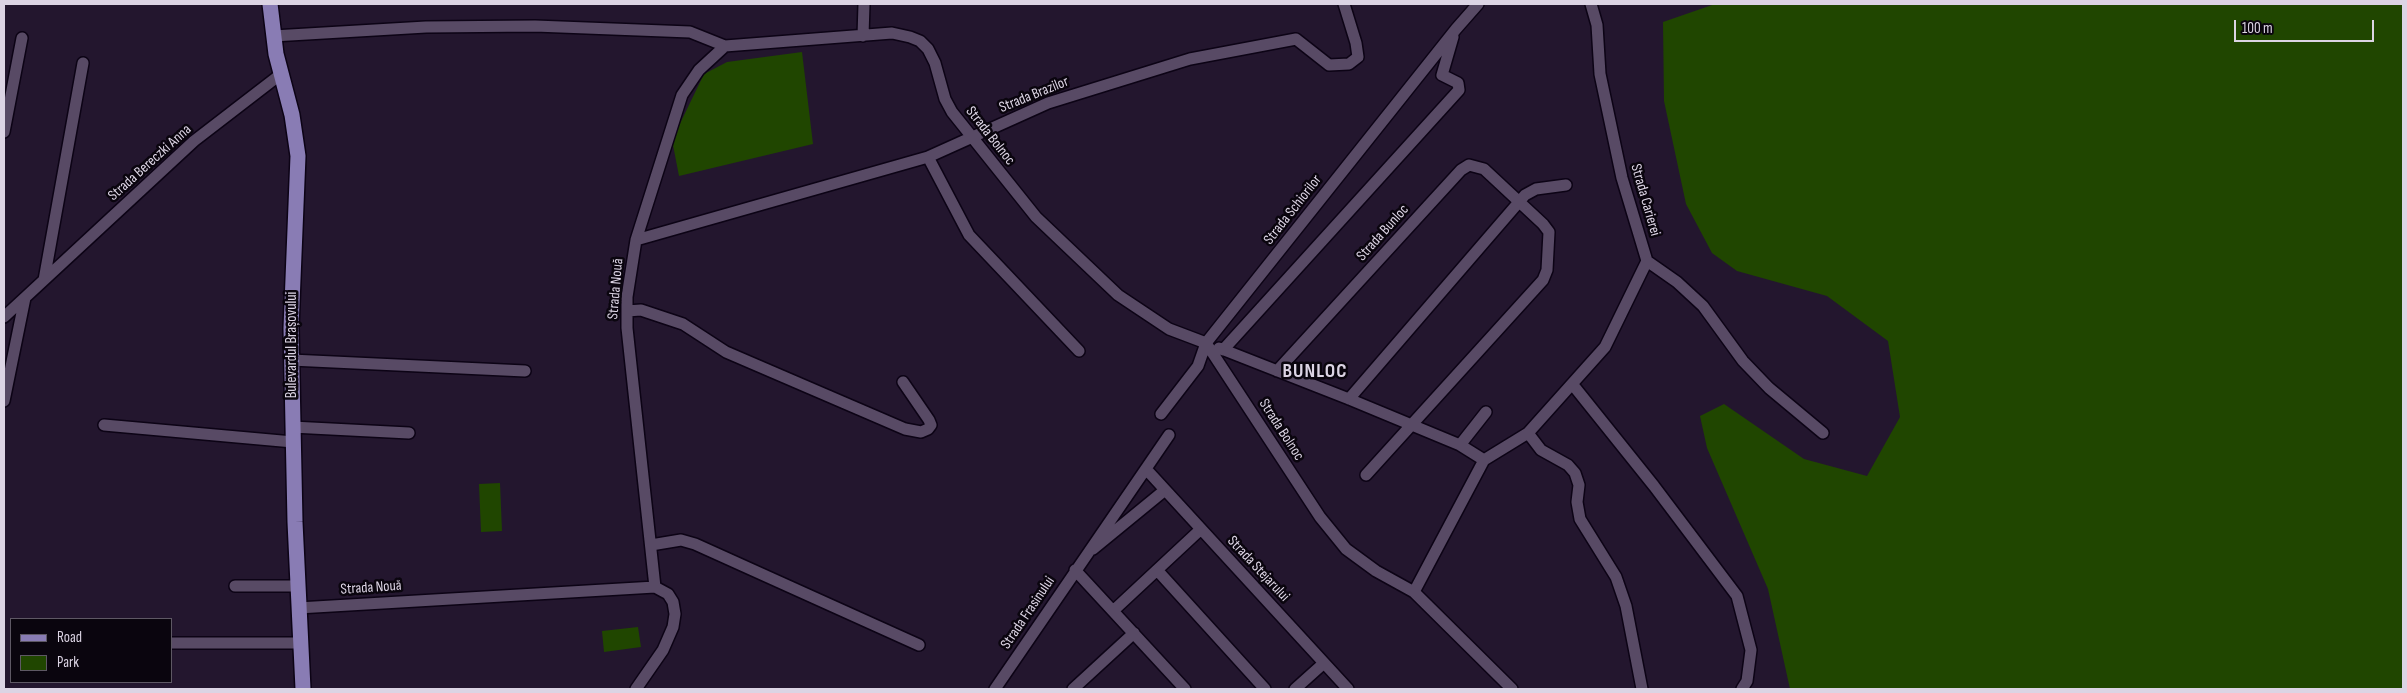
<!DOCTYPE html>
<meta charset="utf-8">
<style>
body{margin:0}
#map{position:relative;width:2407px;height:693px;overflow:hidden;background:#23162e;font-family:"Sofia Sans Condensed",sans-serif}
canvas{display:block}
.frame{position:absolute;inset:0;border:5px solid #dcd4e4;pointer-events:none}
.legend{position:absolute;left:10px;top:618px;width:162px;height:65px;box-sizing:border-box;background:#0a050e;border:1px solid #5e5864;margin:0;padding:6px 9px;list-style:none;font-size:15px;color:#dcd4e4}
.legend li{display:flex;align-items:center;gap:10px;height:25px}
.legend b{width:25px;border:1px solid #5e5864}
.scale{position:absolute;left:2234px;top:20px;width:140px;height:22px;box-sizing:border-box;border:2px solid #dcd4e4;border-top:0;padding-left:6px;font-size:15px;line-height:18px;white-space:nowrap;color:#dcd4e4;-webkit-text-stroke:4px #0a050e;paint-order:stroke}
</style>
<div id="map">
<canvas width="2407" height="693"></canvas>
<div class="frame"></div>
<ul class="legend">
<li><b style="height:6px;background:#897cb4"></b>Road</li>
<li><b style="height:14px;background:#204600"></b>Park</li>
</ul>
<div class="scale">100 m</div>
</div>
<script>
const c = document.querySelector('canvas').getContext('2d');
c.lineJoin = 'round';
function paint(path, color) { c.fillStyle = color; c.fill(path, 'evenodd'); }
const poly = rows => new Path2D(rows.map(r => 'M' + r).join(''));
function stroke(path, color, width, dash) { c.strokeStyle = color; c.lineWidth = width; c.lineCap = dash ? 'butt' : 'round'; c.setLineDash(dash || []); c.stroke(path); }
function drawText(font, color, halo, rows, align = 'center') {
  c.font = font + ' "Sofia Sans Condensed",sans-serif'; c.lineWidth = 5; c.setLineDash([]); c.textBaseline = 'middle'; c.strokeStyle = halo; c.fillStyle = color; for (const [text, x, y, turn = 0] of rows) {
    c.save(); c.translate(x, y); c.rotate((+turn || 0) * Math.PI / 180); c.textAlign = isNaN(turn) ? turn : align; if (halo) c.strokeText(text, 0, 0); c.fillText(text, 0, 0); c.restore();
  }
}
paint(poly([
 [1715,4,2403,4,2403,689,1790,689,1768,589,1707,448,1700,416,1724,404,1804,459,1867,476,1900,417,1888,341,1827,296,1737,271,1712,253,1686,204,1664,101,1663,22],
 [802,52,813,144,679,176,672,140,704,74,727,62],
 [500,483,502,531,481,532,479,484],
 [638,627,641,647,604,652,602,631]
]), '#204600');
const minor = poly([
 [273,36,426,27,535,26,690,32,725,46,892,33,910,37,920,41,928,49,935,63,945,99,952,112,1036,217,1118,295,1169,329,1206,343,1320,517,1346,549,1376,571,1414,592,1512,689],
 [863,36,864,4],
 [4,132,22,38],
 [928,157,969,235,1079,351],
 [636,240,928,157,1048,103,1190,59,1296,39,1329,65,1349,64,1358,57,1356,43,1344,4],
 [1647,261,1677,282,1703,306,1743,361,1769,388,1823,433],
 [44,280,83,63],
 [627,311,641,310,683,324,726,352,905,429,921,432,928,429,931,425,929,420,903,382],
 [4,317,194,141,281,74],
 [1219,348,1349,399,1460,445,1484,460],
 [1223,350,1459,90,1458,83,1442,75,1453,37],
 [291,360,525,371],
 [1277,371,1461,170,1469,165,1484,169,1543,224,1549,232,1547,270,1543,280,1366,475],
 [1573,385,1654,486,1737,596,1751,650,1747,681,1742,689],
 [1349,399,1525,195,1536,189,1566,185],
 [4,401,25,298],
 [1161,414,1198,366,1206,343,1456,29,1478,4],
 [104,425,293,442],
 [292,427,409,433],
 [1528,433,1541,450,1568,465,1575,473,1579,485,1577,502,1580,519,1616,577,1626,606,1642,689],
 [1460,445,1486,412],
 [1484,460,1528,433,1605,347,1647,261,1622,178,1600,74,1597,25,1591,4],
 [1146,469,1348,689],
 [651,545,681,540,695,544,919,645],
 [1093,549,1165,490],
 [1075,570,1185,689],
 [1157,570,1265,689],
 [235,586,297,586],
 [655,587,627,328,627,297,636,240,682,95,699,70,725,46],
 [1414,592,1484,460],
 [298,608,655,587,668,594,673,602,675,614,673,627,663,650,636,689],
 [1113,611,1201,529],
 [171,643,300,643],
 [995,689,1169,435],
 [1073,689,1134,633],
 [1295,689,1324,663]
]);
const major = poly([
 [270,4,276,54,292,115,298,156,291,328,295,522,303,689]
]);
stroke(minor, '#0c0315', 14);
stroke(major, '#0c0315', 18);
stroke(minor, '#584a65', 11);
stroke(major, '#897cb4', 15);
drawText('15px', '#dcd4e4', '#0a050e', [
 ["Strada Brazilor",1034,95,-22],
 ["Strada Bolnoc",990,136,52],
 ["Strada Bereczki Anna",150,163,-42],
 ["Strada Carierei",1645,200,74],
 ["Strada Schiorilor",1293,210,-52],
 ["Strada Bunloc",1383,233,-48],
 ["Strada Nouă",616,289,-85],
 ["Bulevardul Brașovului",292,345,-90],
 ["Strada Bolnoc",1281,430,57],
 ["Strada Stejarului",1258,569,47],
 ["Strada Nouă",371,588,-4],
 ["Strada Frasinului",1028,613,-56]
]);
c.letterSpacing = '1px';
drawText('bold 20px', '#dcd4e4', '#0a050e', [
 ["BUNLOC",1315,372]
]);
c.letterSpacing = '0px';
</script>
